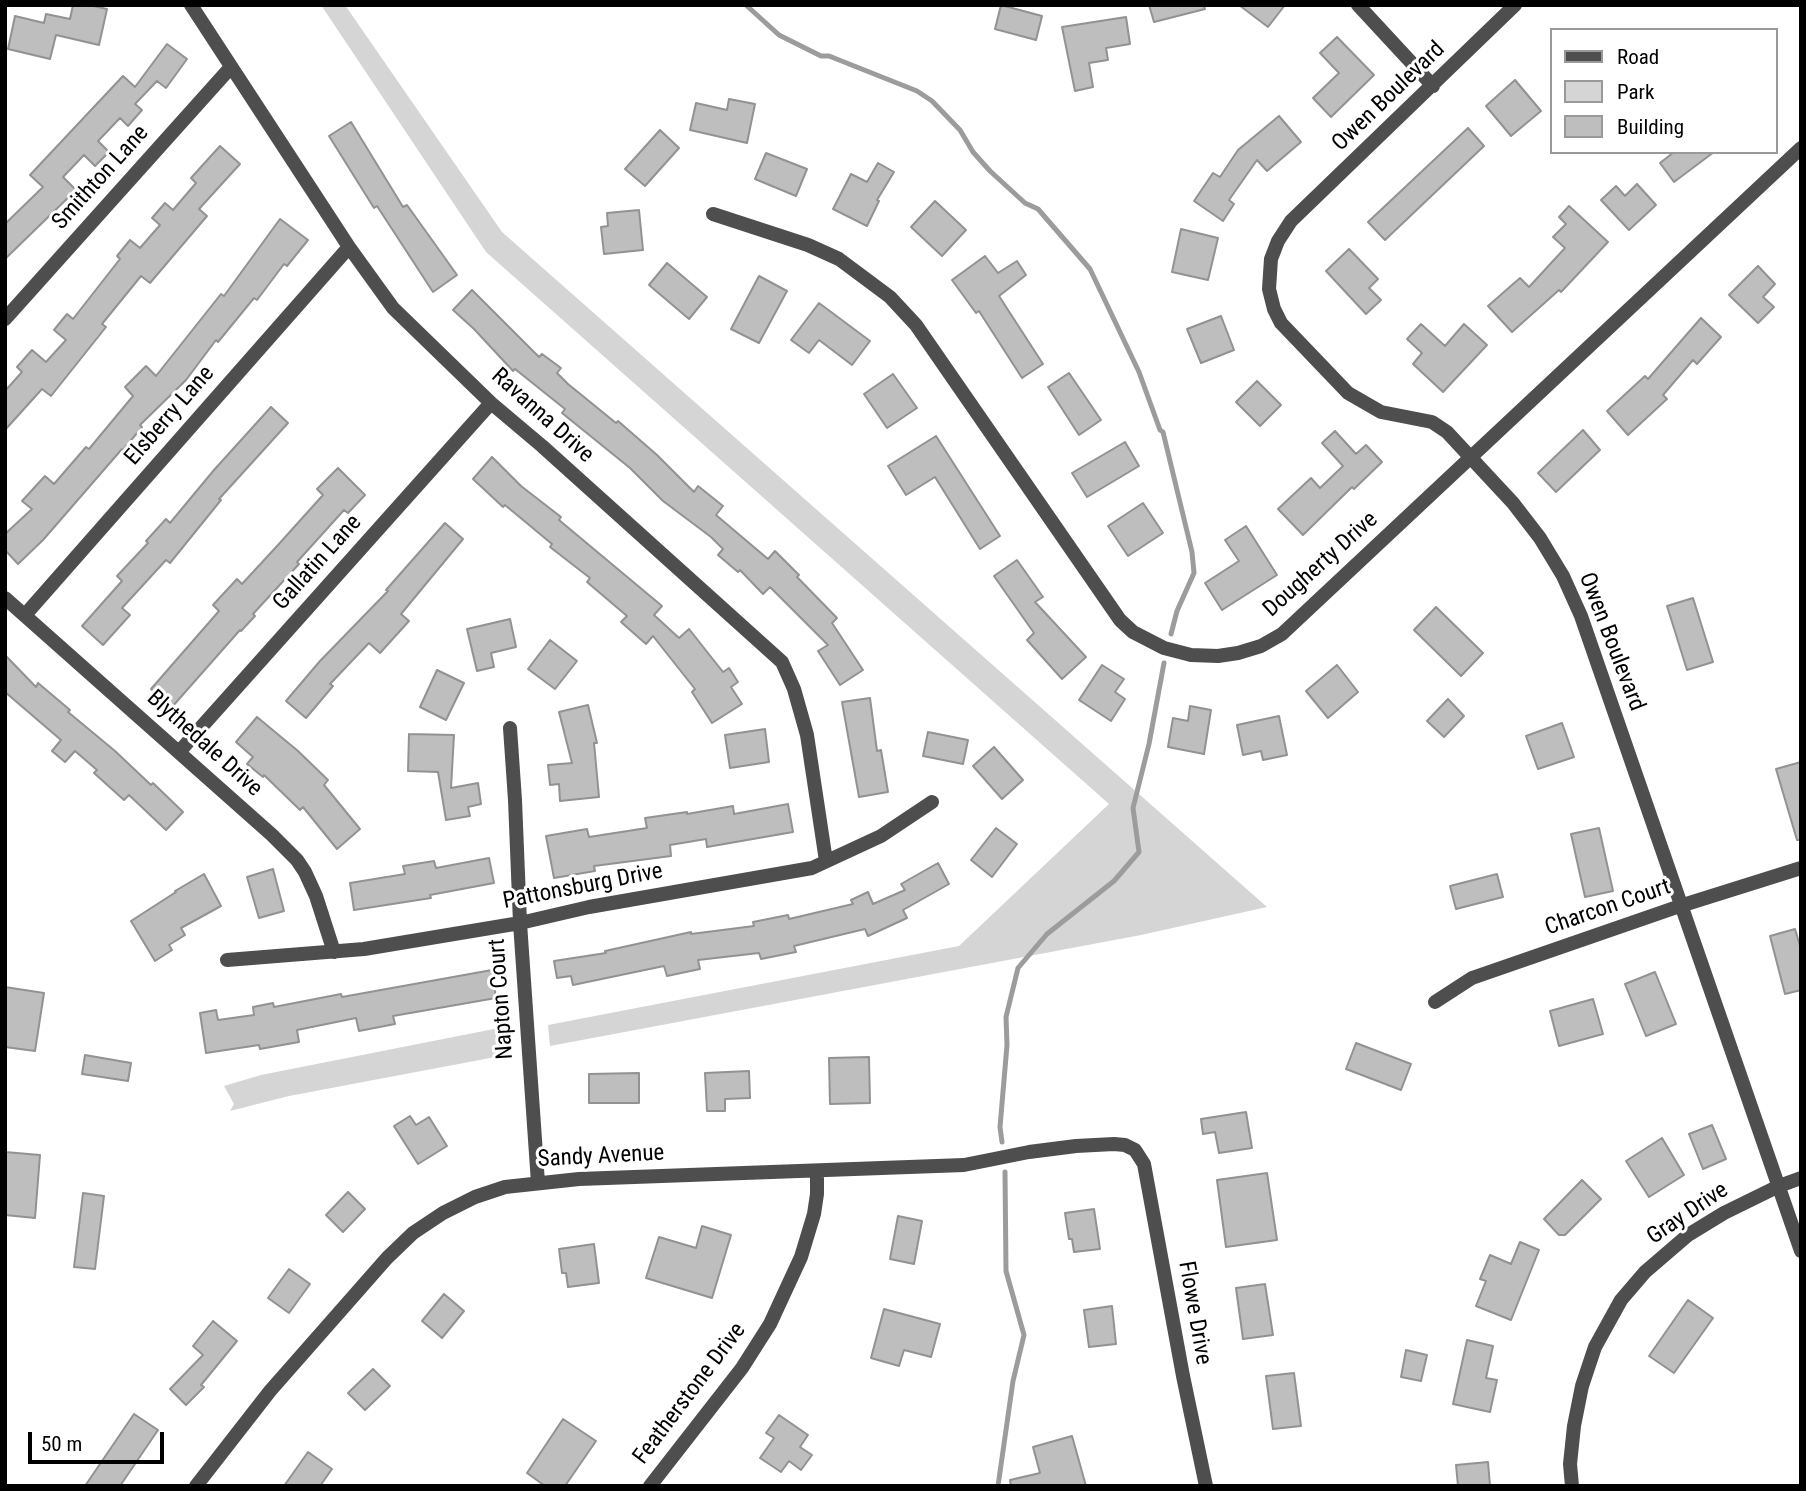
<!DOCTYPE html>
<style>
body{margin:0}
#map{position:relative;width:1806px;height:1491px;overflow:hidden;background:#fff;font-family:"Roboto Condensed",sans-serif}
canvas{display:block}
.frame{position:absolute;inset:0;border:7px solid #000;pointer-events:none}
.legend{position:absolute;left:1550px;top:28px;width:228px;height:126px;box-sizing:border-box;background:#fff;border:2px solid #999;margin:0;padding:9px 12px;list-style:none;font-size:21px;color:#000}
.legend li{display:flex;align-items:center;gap:14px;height:35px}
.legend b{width:35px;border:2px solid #999}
.scale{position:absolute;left:28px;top:1432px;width:136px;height:32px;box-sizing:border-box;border:4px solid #000;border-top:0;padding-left:9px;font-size:21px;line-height:24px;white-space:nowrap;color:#000;-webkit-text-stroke:5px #fff;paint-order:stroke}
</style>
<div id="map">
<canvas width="1806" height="1491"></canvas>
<div class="frame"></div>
<ul class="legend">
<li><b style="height:9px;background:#4e4e4e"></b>Road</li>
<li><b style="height:19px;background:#d5d5d5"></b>Park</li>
<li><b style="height:19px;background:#bebebe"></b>Building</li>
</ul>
<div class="scale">50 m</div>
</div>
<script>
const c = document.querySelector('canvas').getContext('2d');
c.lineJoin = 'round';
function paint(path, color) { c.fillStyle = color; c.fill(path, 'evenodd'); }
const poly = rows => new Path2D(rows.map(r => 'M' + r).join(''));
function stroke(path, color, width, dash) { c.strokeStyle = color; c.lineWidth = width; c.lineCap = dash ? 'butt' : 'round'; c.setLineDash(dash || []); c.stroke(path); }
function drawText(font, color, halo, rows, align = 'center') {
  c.font = font + ' "Roboto Condensed",sans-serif'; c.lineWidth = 6; c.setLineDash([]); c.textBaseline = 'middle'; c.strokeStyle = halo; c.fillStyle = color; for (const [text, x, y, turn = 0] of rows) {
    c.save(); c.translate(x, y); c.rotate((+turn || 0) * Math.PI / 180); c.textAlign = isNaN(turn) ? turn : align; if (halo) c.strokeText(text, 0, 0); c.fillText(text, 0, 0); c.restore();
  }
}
paint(poly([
 [321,5,345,5,502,232,1267,907,1141,935,550,1046,548,1025,959,946,1109,804,486,252],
 [509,1026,506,1055,289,1096,230,1111,234,1104,224,1086,261,1075]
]), '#d5d5d5');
stroke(poly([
 [746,5,779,35,821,56,829,56,917,91,932,101,960,130,973,152,990,171,1025,203,1038,209,1090,269,1139,372,1160,430,1163,432,1192,552,1194,573,1177,611,1171,634],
 [1002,1142,1000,1127,1007,1045,1006,1017,1018,968,1047,934,1114,881,1139,852,1133,808,1149,744,1164,663],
 [998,1486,1013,1381,1024,1335,1006,1271,1005,1172]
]), '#9c9c9c', 5);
const building = poly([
 [73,5,89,5,107,9,99,45,56,35,50,59,8,49,15,16,44,23,46,14,70,19,73,5],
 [1001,5,1042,16,1036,40,995,29,1001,5],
 [1149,5,1204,5,1205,9,1154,22,1149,5],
 [1239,5,1285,5,1268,27,1239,5],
 [1126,17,1130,44,1106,48,1108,60,1089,63,1093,87,1075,91,1062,27,1126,17],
 [1337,37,1374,75,1331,117,1313,98,1339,73,1320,53,1337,37],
 [167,44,187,59,166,88,157,81,135,104,142,110,128,126,120,118,98,141,109,152,95,166,84,155,63,177,76,190,5,259,5,224,43,187,30,175,123,76,135,87,167,44],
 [1515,80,1541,111,1511,136,1486,106,1515,80],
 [729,99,755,104,747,143,690,130,696,103,727,110,729,99],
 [1279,116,1301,142,1267,171,1257,160,1229,200,1234,204,1223,221,1194,201,1213,173,1220,177,1238,150,1279,116],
 [351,122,403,207,407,205,457,275,433,292,377,206,374,208,329,136,351,122],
 [1468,128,1484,146,1385,240,1368,222,1468,128],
 [660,130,679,148,645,186,625,169,660,130],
 [220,146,240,164,199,209,207,216,150,283,141,276,102,324,106,327,51,396,42,389,5,430,5,391,22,372,17,367,32,350,46,362,66,340,54,330,67,314,73,319,120,259,117,256,130,240,140,248,160,225,152,218,165,203,173,210,196,183,191,178,220,146],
 [1674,152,1714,152,1674,182,1660,163,1674,152],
 [766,153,807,169,796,196,755,179,766,153],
 [878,163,894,172,877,200,879,201,867,226,833,209,851,174,867,182,878,163],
 [1637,184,1656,205,1629,230,1601,200,1616,186,1625,196,1637,184],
 [935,201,966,230,942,256,911,227,935,201],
 [1569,206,1608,242,1561,292,1559,290,1512,332,1488,306,1520,278,1529,287,1565,248,1553,237,1566,224,1559,217,1569,206],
 [639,210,643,250,604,254,601,227,608,226,607,213,639,210],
 [280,219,308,240,287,266,284,264,257,300,254,298,218,342,216,340,186,380,140,425,142,427,123,450,122,449,43,540,18,564,5,550,5,534,32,509,22,501,45,476,54,484,86,447,89,449,133,396,125,387,146,366,156,376,221,294,224,296,280,219],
 [1181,229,1218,238,1208,280,1172,272,1181,229],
 [1349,249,1378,279,1369,288,1381,300,1366,314,1326,271,1349,249],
 [985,256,998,273,1017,261,1026,275,999,296,1043,364,1022,378,979,311,976,313,952,280,985,256],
 [667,263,707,297,689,319,649,285,667,263],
 [1758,266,1775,284,1763,297,1774,307,1758,323,1729,295,1758,266],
 [759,276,787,291,759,343,731,329,759,276],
 [472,290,539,357,542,354,561,368,557,373,568,384,616,423,618,421,657,455,694,492,698,486,723,506,716,515,768,559,775,551,799,575,797,577,837,618,832,623,863,670,840,685,818,651,828,645,770,587,763,594,740,570,738,572,718,555,723,549,711,537,663,501,630,468,562,413,565,409,515,369,513,371,474,329,453,310,472,290],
 [819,303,870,341,852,365,819,340,809,353,791,340,819,303],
 [1221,316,1234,350,1201,363,1187,329,1221,316],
 [1701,318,1721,337,1697,364,1693,360,1663,395,1667,399,1628,435,1607,411,1645,376,1648,379,1701,318],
 [1421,324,1445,346,1464,324,1487,345,1443,392,1413,364,1422,353,1407,339,1421,324],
 [1069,373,1101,420,1079,435,1048,387,1069,373],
 [893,374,917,408,887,428,864,394,893,374],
 [1257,381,1281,405,1260,426,1236,402,1257,381],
 [271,407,288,423,219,499,221,500,170,563,166,560,122,608,130,615,103,645,82,626,122,581,117,576,148,543,146,541,166,519,170,523,214,470,271,407],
 [1583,430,1600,450,1556,492,1538,473,1583,430],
 [1335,431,1356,454,1366,445,1382,462,1354,489,1352,487,1303,535,1278,509,1311,478,1320,488,1343,466,1322,443,1335,431],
 [936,436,1000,536,980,549,935,477,906,495,888,466,936,436],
 [1125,442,1139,466,1087,497,1072,473,1125,442],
 [492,457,521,486,561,517,559,520,662,606,654,615,679,638,689,629,723,672,729,668,738,682,731,687,742,704,712,723,692,692,695,689,653,636,646,644,621,622,627,616,587,582,590,578,550,547,552,544,505,505,503,507,473,479,492,457],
 [338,468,365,495,348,513,344,510,297,562,299,564,253,614,255,616,241,631,240,630,172,707,151,689,219,611,213,605,237,579,242,584,278,545,323,495,317,489,338,468],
 [1143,503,1163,533,1128,556,1108,526,1143,503],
 [445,523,463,539,401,614,409,621,380,653,369,643,330,684,333,686,306,718,286,701,320,661,388,591,386,590,445,523],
 [1246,526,1277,575,1222,610,1205,583,1239,561,1225,540,1246,526],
 [1017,560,1043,597,1035,602,1086,657,1062,679,1027,640,1034,633,994,576,1017,560],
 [1693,598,1713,662,1687,670,1667,606,1693,598],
 [1436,607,1483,653,1461,676,1414,630,1436,607],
 [510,619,516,647,491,653,494,667,477,671,467,629,510,619],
 [550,640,577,661,555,689,528,669,550,640],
 [5,655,36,687,38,683,70,710,68,712,115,751,151,785,153,783,183,812,166,830,129,795,124,800,94,773,97,770,75,751,65,762,52,751,61,740,5,692,5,655],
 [1102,665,1124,679,1115,692,1125,699,1111,721,1079,700,1102,665],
 [1337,665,1358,692,1328,718,1306,691,1337,665],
 [437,670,464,683,446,720,420,707,437,670],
 [870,698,877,751,881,750,888,792,859,797,842,702,870,698],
 [1448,699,1464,716,1444,737,1427,721,1448,699],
 [588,705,597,743,594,743,599,797,560,801,559,784,550,785,548,765,572,763,559,712,588,705],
 [1190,706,1211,710,1204,754,1168,747,1173,718,1188,721,1190,706],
 [1279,716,1287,755,1263,760,1261,751,1243,755,1237,725,1279,716],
 [257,717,298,751,328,780,324,785,360,829,337,849,303,807,300,810,264,775,263,777,247,764,253,757,236,742,257,717],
 [1562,723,1574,757,1538,769,1526,736,1562,723],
 [765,729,769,762,730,768,725,735,765,729],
 [928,732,968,740,963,764,923,756,928,732],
 [409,734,454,735,451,788,478,783,481,804,468,807,470,816,446,820,438,772,408,771,409,734],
 [994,747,1023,780,1002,799,973,766,994,747],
 [1801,762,1801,840,1797,840,1776,769,1801,762],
 [788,804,793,832,707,847,706,839,670,845,671,856,594,866,595,871,554,878,546,836,587,829,589,837,647,828,645,818,687,812,687,814,733,806,734,814,788,804],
 [996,828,1017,844,992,877,971,860,996,828],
 [1599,828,1613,891,1585,897,1571,834,1599,828],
 [489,858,494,883,430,895,431,898,354,910,350,883,405,874,403,866,434,861,436,868,489,858],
 [938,863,949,884,903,910,907,918,868,936,865,929,794,946,796,952,761,959,759,953,698,960,700,969,667,976,664,966,573,985,571,976,557,978,554,961,606,953,605,951,691,932,691,934,754,926,753,922,788,915,789,919,853,904,851,900,868,892,873,904,905,890,901,884,938,863],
 [273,869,284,911,259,918,247,877,273,869],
 [204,874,221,906,181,928,185,935,169,945,172,950,155,961,131,921,176,892,175,891,204,874],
 [1497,874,1503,897,1456,909,1450,886,1497,874],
 [1795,929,1801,949,1801,990,1785,994,1770,936,1795,929],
 [492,970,496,998,393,1016,395,1024,359,1031,356,1018,297,1030,299,1042,260,1049,259,1045,206,1053,200,1013,216,1010,218,1020,254,1015,253,1007,273,1003,274,1007,341,994,342,997,492,970],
 [1655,972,1676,1024,1646,1036,1625,984,1655,972],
 [5,987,44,993,35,1051,5,1047,5,987],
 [1593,999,1603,1034,1559,1046,1550,1011,1593,999],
 [1356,1043,1411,1064,1401,1090,1346,1069,1356,1043],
 [85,1055,131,1063,128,1081,82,1074,85,1055],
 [869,1057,870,1103,830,1104,829,1058,869,1057],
 [749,1071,750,1098,725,1099,725,1111,707,1111,705,1073,749,1071],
 [639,1073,639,1103,589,1103,589,1074,639,1073],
 [1246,1112,1252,1148,1219,1153,1215,1132,1203,1134,1201,1119,1246,1112],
 [410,1116,416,1125,429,1117,447,1146,418,1164,394,1126,410,1116],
 [1712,1125,1726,1159,1703,1169,1689,1134,1712,1125],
 [1662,1138,1684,1175,1649,1197,1626,1161,1662,1138],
 [5,1152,40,1155,35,1218,5,1215,5,1152],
 [1267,1173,1277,1240,1226,1247,1217,1180,1267,1173],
 [1582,1180,1601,1199,1565,1235,1559,1235,1544,1219,1582,1180],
 [348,1192,365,1209,343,1232,326,1215,348,1192],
 [83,1193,104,1196,95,1269,74,1267,83,1193],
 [1094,1209,1100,1249,1074,1252,1072,1239,1069,1239,1065,1213,1094,1209],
 [898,1216,922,1221,914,1264,890,1259,898,1216],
 [702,1226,731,1235,712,1298,646,1278,659,1237,696,1248,702,1226],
 [1520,1242,1539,1250,1511,1320,1476,1306,1486,1281,1480,1279,1490,1255,1511,1264,1520,1242],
 [594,1244,599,1283,568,1287,566,1273,562,1273,559,1249,594,1244],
 [289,1269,310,1284,289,1313,268,1298,289,1269],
 [1265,1284,1273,1335,1243,1339,1236,1288,1265,1284],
 [444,1294,464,1311,442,1338,422,1321,444,1294],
 [1688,1300,1713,1318,1674,1373,1649,1356,1688,1300],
 [1112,1306,1116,1344,1089,1347,1084,1310,1112,1306],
 [884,1309,940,1324,931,1357,904,1350,899,1366,871,1358,884,1309],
 [213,1321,237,1341,201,1385,204,1387,186,1405,170,1389,203,1355,193,1346,213,1321],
 [1467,1340,1493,1346,1486,1378,1497,1380,1490,1412,1453,1404,1467,1340],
 [1406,1350,1427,1355,1421,1381,1401,1377,1406,1350],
 [373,1369,390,1386,365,1410,348,1393,373,1369],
 [1294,1373,1301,1426,1273,1429,1266,1376,1294,1373],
 [134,1414,158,1430,120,1486,85,1486,134,1414],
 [779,1415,808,1435,800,1447,812,1455,801,1470,789,1461,781,1472,760,1458,774,1438,766,1433,779,1415],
 [563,1419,596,1441,565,1486,545,1486,527,1473,563,1419],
 [1072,1436,1086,1486,1011,1486,1010,1480,1040,1473,1033,1447,1072,1436],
 [308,1452,332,1469,320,1486,284,1486,308,1452],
 [1488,1462,1490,1486,1458,1486,1456,1465,1488,1462]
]);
paint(building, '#bebebe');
stroke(building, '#929292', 2);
stroke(poly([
 [191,5,349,247,393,308,491,403,542,446,782,662,794,689,807,735,826,861],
 [1358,5,1433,86],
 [1515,5,1291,221,1278,241,1271,259,1269,289,1274,309,1281,323,1348,393,1381,412,1432,422,1447,432,1513,503,1540,538,1563,576,1581,616,1801,1251],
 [713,214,808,245,839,259,890,297,916,325,1120,620,1133,632,1164,648,1191,655,1218,656,1238,653,1261,646,1282,634,1801,148],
 [5,319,231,67],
 [5,598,272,835,297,860,305,872,316,896,334,952],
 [25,615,349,247],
 [510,728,515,800,520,923,538,1183],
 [179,752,491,403],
 [227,960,364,949,520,923,589,907,812,868,881,836,932,802],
 [1435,1002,1472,978,1680,906,1801,868],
 [196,1486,270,1391,387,1258,413,1233,443,1213,475,1197,505,1187,579,1179,964,1165,1029,1152,1076,1146,1114,1144,1125,1145,1135,1150,1144,1164,1183,1376,1206,1486],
 [650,1486,742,1368,770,1324,801,1257,814,1214,817,1194,817,1172],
 [1572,1486,1570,1464,1574,1426,1582,1386,1595,1347,1621,1300,1645,1272,1688,1235,1724,1213,1779,1186,1801,1178]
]), '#4e4e4e', 14);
drawText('23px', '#000', '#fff', [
 ["Owen Boulevard",1389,97,-44],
 ["Smithton Lane",101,178,-48],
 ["Elsberry Lane",170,416,-49],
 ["Ravanna Drive",542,416,42],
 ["Gallatin Lane",318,563,-48],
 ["Dougherty Drive",1321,565,-42],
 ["Owen Boulevard",1611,642,69],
 ["Blythedale Drive",204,744,42],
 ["Pattonsburg Drive",583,887,-11],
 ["Charcon Court",1608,908,-19],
 ["Napton Court",502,999,-94],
 ["Sandy Avenue",601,1157,-3],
 ["Gray Drive",1688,1214,-34],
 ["Flowe Drive",1194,1313,80],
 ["Featherstone Drive",690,1394,-53]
]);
</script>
